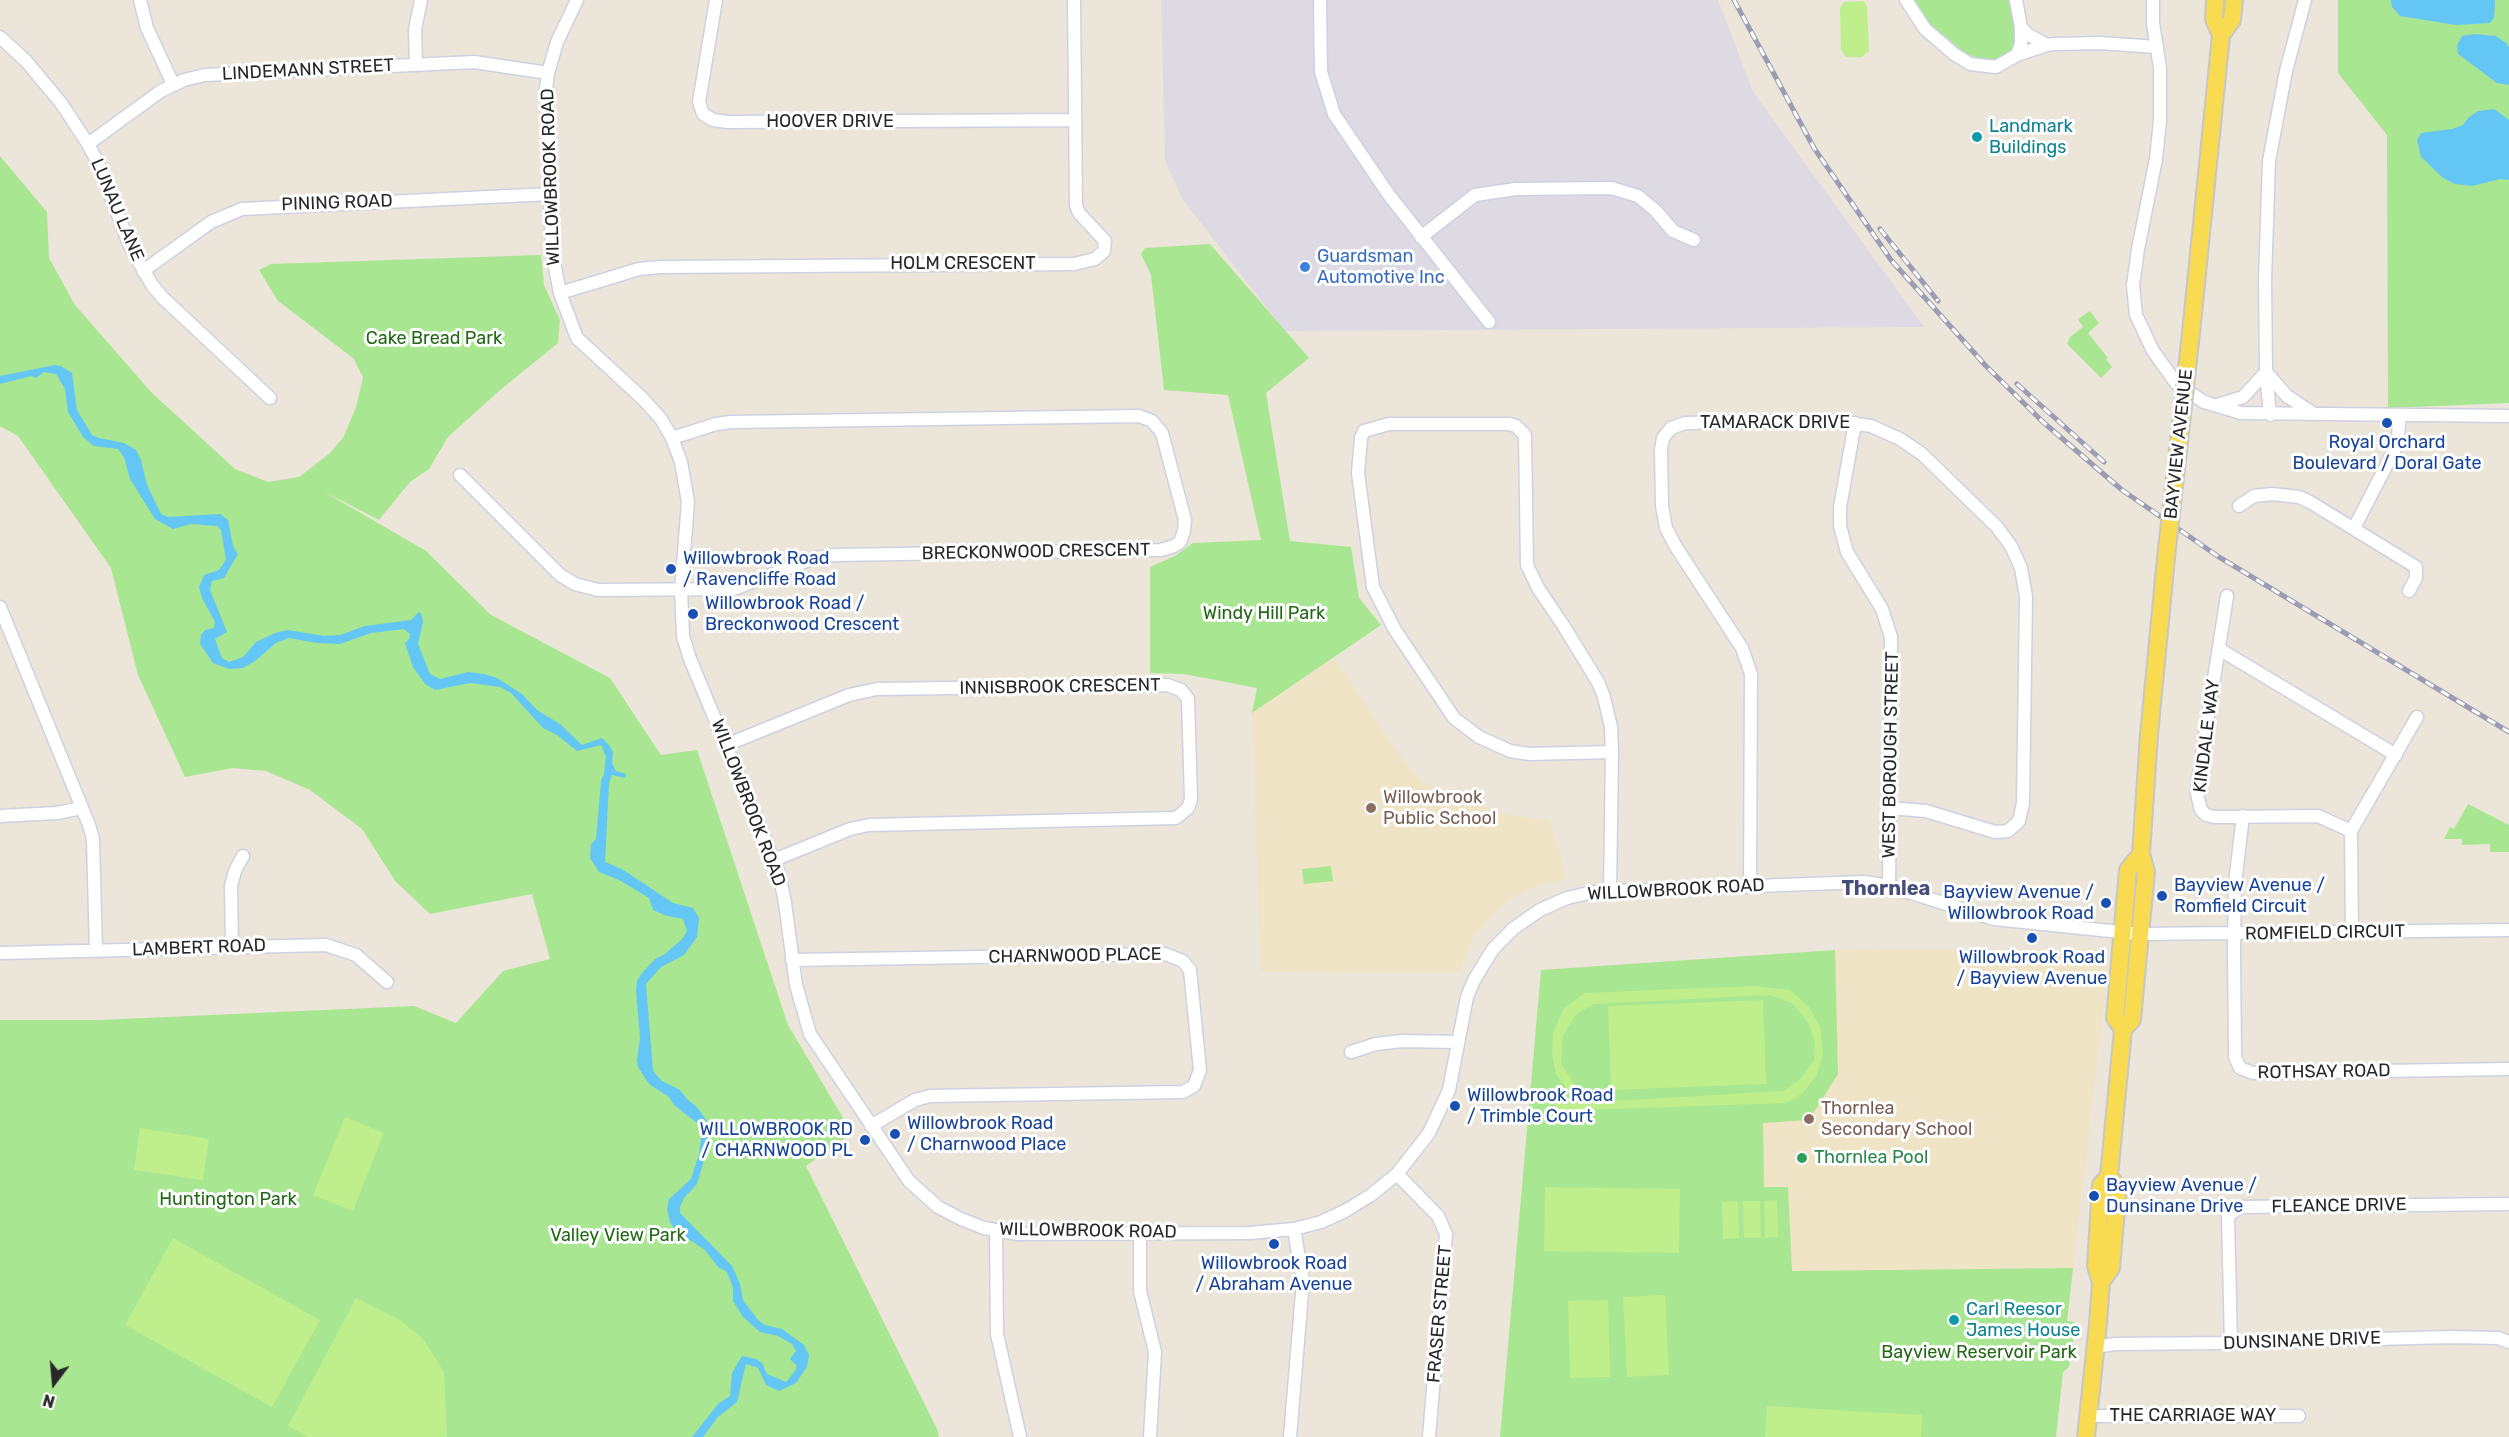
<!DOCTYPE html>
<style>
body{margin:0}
#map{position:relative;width:2509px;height:1437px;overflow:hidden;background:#ece5d9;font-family:Rubik,sans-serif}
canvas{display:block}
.north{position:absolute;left:24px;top:1353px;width:60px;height:60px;-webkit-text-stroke:4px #fff;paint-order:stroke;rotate:196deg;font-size:16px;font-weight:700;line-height:24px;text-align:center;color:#282828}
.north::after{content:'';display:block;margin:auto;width:21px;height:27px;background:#282828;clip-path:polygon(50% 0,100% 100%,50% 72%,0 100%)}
</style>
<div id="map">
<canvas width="2509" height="1437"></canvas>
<div class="north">N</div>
</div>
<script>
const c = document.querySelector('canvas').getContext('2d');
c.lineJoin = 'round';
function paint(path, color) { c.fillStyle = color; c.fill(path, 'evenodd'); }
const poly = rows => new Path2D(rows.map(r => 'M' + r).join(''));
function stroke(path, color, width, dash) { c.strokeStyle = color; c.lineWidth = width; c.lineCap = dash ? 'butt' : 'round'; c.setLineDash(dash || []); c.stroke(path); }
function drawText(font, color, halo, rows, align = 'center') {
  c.font = font + ' Rubik,sans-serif'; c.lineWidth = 6; c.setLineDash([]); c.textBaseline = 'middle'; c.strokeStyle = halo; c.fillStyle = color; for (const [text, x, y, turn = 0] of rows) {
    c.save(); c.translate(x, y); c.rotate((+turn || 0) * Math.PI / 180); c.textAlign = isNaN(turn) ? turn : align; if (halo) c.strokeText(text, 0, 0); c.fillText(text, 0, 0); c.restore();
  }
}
paint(poly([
 [1161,0,1718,0,1753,92,1924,327,1285,331,1183,200,1165,161]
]), '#dddae3');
paint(poly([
 [1335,658,1391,744,1419,780,1461,799,1511,816,1549,820,1567,878,1527,889,1501,905,1473,937,1458,973,1261,972,1252,713],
 [2103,949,2109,958,2073,1268,1792,1271,1541,970,1835,950]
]), '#efe4c6');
paint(poly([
 [1912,0,2009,0,2014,17,2016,34,2012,50,2000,62,1990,61,1968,55,1931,26],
 [2338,0,2509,0,2509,403,2388,408,2387,135,2338,73],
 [0,156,47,212,49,258,75,305,151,392,235,469,268,482,299,477,330,453,343,438,356,407,363,377,353,358,278,301,259,270,271,264,541,255,544,285,560,320,558,343,499,391,448,437,429,469,410,482,379,520,323,491,426,551,491,615,610,678,661,755,697,750,788,1025,852,1133,806,1166,937,1429,939,1437,0,1437,0,1020,99,1020,414,1006,456,1023,503,971,550,959,532,894,430,914,396,882,362,829,310,790,266,771,232,768,185,777,138,675,111,568,18,436,0,426],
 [1210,244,1309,358,1266,393,1290,541,1351,547,1359,598,1381,625,1252,713,1257,688,1184,674,1150,673,1150,567,1175,556,1193,543,1261,540,1228,395,1164,390,1151,275,1141,254,1145,248],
 [2090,311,2099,323,2088,333,2108,358,2106,359,2112,367,2101,378,2067,344,2070,337,2083,327,2078,319],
 [2468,804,2509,825,2509,852,2490,852,2490,844,2462,845,2462,839,2444,839,2450,827,2454,829],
 [1331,866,1333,881,1304,884,1302,869],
 [1835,950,1838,1074,1809,1120,1763,1123,1764,1187,1788,1187,1792,1271,2073,1268,2067,1321,2075,1322,2074,1334,2069,1367,2063,1372,2056,1437,1500,1437,1541,970]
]), '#a9e691');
paint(poly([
 [1864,1,1867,7,1869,51,1862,57,1846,57,1841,50,1840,8,1844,2],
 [1753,986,1790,990,1809,1007,1820,1026,1823,1054,1817,1074,1803,1093,1786,1103,1556,1111,1555,1104,1577,1103,1556,1074,1552,1054,1553,1032,1564,1008,1585,993],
 [1770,995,1793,1004,1809,1024,1815,1042,1814,1061,1799,1080,1783,1091,1611,1101,1593,1098,1575,1086,1561,1063,1563,1036,1576,1014,1594,1004],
 [1763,1000,1766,1084,1611,1090,1608,1006],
 [345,1117,384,1133,353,1211,313,1195],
 [140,1128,209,1139,203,1180,134,1170],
 [1545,1187,1680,1189,1679,1253,1544,1251],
 [1777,1200,1778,1237,1765,1238,1764,1201],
 [1738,1201,1739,1238,1723,1239,1722,1202],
 [1743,1201,1760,1201,1761,1238,1744,1238],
 [173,1238,320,1320,272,1407,125,1325],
 [1665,1295,1669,1375,1627,1377,1623,1297],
 [356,1298,400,1320,423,1339,444,1372,447,1437,308,1437,288,1426],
 [1608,1300,1610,1377,1570,1378,1568,1301],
 [1767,1406,1922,1415,1921,1437,1765,1437]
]), '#bfee8c');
paint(poly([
 [2391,0,2495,0,2495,4,2494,18,2490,23,2456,25,2400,16,2392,7],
 [2474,34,2496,36,2506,43,2509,47,2509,85,2497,83,2458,54,2457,45,2462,36],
 [2494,109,2509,120,2509,180,2500,179,2472,186,2455,184,2443,178,2421,157,2417,140,2421,133,2452,129,2463,125,2469,117,2478,111],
 [55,365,61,366,72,373,77,410,92,435,99,438,124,443,136,450,141,460,147,485,161,514,168,517,220,514,228,520,233,546,238,554,224,578,212,581,210,590,227,632,215,639,222,658,229,662,243,657,256,642,275,633,288,630,324,636,340,635,365,626,411,620,419,612,421,613,423,622,418,644,430,674,440,679,468,672,484,674,497,678,522,694,537,710,560,724,582,745,602,738,609,745,613,752,612,763,616,771,626,774,625,778,612,775,609,783,605,862,622,869,673,903,693,908,699,918,697,937,684,955,661,967,646,984,653,1071,662,1081,680,1090,687,1099,697,1107,706,1120,709,1131,705,1157,697,1184,684,1198,680,1207,680,1213,732,1266,740,1284,743,1300,758,1320,765,1325,782,1329,804,1345,809,1355,807,1367,796,1383,779,1391,766,1385,758,1368,746,1364,737,1402,718,1417,703,1437,692,1437,718,1404,730,1396,732,1373,742,1356,756,1359,762,1363,767,1374,786,1382,795,1371,797,1366,790,1359,796,1351,792,1344,778,1336,760,1332,743,1317,733,1301,733,1288,727,1272,718,1267,705,1250,675,1230,670,1222,667,1209,669,1199,691,1179,699,1154,702,1132,697,1123,674,1105,669,1097,649,1084,638,1067,637,1060,640,1038,636,991,637,981,642,973,655,959,665,954,682,939,687,931,683,919,667,916,653,910,649,898,619,880,599,872,590,858,591,844,596,839,601,781,604,774,606,757,601,745,577,751,557,735,543,728,511,693,500,687,470,683,435,690,425,684,413,667,405,643,409,639,410,634,404,629,371,633,340,644,317,643,289,638,276,643,255,661,243,668,229,669,213,663,200,644,201,635,205,630,214,628,215,622,202,598,199,587,204,575,219,570,226,560,221,530,217,526,191,524,173,529,155,519,130,479,124,457,118,449,94,446,83,437,68,412,65,389,56,374,44,372,36,378,31,376,0,384,0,376]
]), '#64c6f5');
const minor = poly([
 [140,0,147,28,173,84],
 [577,0,557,42,548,73,546,89,552,252,560,293,577,338,643,399,661,419,672,438,681,462,688,502,681,590,683,636,690,659,779,873,785,903,796,985,810,1034,909,1181,938,1207,961,1219,984,1228,1018,1234,1250,1233,1294,1229,1321,1222,1345,1211,1371,1195,1397,1174,1429,1133,1449,1090,1467,997,1474,980,1493,949,1514,928,1540,910,1567,898,1593,892,1864,882,1889,886,1994,919,2140,934,2509,930],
 [716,0,699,102,703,114,713,120,727,122,1075,120],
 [1320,0,1321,72,1334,114,1389,195,1489,322],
 [1906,0,1925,29,1954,54,1970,64,1996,67,2017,55,2021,44,2021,27,2016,0],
 [2153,0,2153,23,2160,68,2160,121,2156,159,2138,249,2133,285,2136,315,2153,351,2176,383,2204,402,2241,413,2509,416],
 [2021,27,2027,34,2047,45],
 [0,37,26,61,61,103,88,144,98,163,130,246,152,285,163,298,270,398],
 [2017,55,2047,45,2055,44,2100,43,2157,47],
 [416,65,415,29,421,0],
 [88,144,161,91,184,80,205,75,474,62,548,73],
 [1421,237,1475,195,1516,189,1611,188,1638,196,1656,211,1673,231,1694,240],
 [143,271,211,222,242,209,550,194],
 [560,293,639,269,660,267,1074,264,1095,259,1104,251,1105,241,1079,213,1076,205,1074,0],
 [2266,372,2287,396,2314,414],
 [2217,405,2243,397,2266,372],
 [2270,415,2266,372,2265,279,2269,161,2286,71,2305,0],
 [1855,423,1840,507,1840,526,1847,552,1882,609,1891,637,1889,886],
 [460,475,560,575,575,584,598,590,734,589,812,559,834,555,1161,550,1174,546,1180,542,1184,531,1185,520,1162,433,1152,421,1139,416,731,422,716,424,672,438],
 [2239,506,2254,496,2272,494,2299,497,2310,502,2416,567,2416,578,2409,591],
 [2354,528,2397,445,2400,415],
 [2227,596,2198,780,2197,794,2201,810,2206,815,2215,817,2318,816,2351,831],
 [0,607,89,825,93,839,96,951],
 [2219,649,2396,755],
 [726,745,849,695,877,689,1167,685,1181,690,1188,699,1191,799,1188,808,1176,818,869,825,850,829,774,860],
 [0,816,57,813,82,808],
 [2243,816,2235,883,2234,951,2235,1057,2240,1068,2253,1073,2509,1069],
 [1750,885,1751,674,1742,648,1676,547,1666,528,1662,506,1661,450,1663,438,1671,428,1685,423,1833,421,1871,426,1900,439,1922,454,1997,527,2011,546,2021,568,2026,597,2023,803,2019,821,2008,831,1995,832,1926,811,1890,808],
 [1610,890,1612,752,1611,727,1604,697,1598,682,1563,625,1538,588,1527,565,1525,435,1516,426,1509,424,1389,424,1364,431,1361,438,1358,473,1373,587,1395,630,1454,718,1479,737,1510,751,1529,754,1612,752],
 [2352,932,2351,831,2417,717],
 [232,946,231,886,235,871,243,856],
 [0,953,326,945,356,955,387,982],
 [792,960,1165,954,1183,961,1190,970,1200,1070,1194,1086,1183,1092,930,1096,915,1100,871,1126],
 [1351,1052,1376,1044,1402,1041,1458,1042],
 [1397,1174,1438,1216,1446,1234,1429,1437],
 [996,1231,997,1334,1020,1437],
 [1140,1233,1140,1291,1155,1352,1150,1437],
 [2231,1343,2228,1216,2240,1207,2509,1204],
 [2095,1347,2115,1344,2231,1343,2451,1337,2498,1338,2509,1342],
 [2088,1416,2299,1416],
 [1290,1437,1303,1281,1294,1229]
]);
const major = poly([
 [2221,35,2232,20,2234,0],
 [2191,333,2221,35,2214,19,2215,0],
 [2123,1029,2132,1020,2138,955,2146,872,2141,854,2149,735,2166,558],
 [2101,1282,2111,1268,2118,1188,2109,1176],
 [2086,1437,2098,1324,2101,1282,2096,1266,2101,1185,2109,1176,2123,1029,2115,1018,2128,870,2141,854]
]);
stroke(minor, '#ced1e2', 15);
stroke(major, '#c7c7c7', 20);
stroke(minor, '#fff', 12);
stroke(major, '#f8db51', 16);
const rail = poly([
 [1734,0,1814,148,1891,260,1986,366,2043,422,2122,490,2219,557,2509,732],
 [1880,229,1938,301],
 [2017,384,2104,462]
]);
stroke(rail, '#9b9db4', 5);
stroke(rail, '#fff', 3, [9]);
const majorBridge = poly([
 [2166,558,2191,333]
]);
stroke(majorBridge, '#c7c7c7', 20, []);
stroke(majorBridge, '#f8db51', 16);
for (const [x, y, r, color] of [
 [1977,137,6,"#0f9aa8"],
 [1305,267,6,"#3f7fe0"],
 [2387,423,6,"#1a4fb4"],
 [671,569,6,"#1a4fb4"],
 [693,614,6,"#1a4fb4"],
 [1371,808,6,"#8d6e63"],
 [2162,896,6,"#1a4fb4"],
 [2106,903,6,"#1a4fb4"],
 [2032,938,6,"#1a4fb4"],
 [1455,1106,6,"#1a4fb4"],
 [1809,1119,6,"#8d6e63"],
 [895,1134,6,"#1a4fb4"],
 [865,1140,6,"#1a4fb4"],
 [1802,1158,6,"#2e9e5b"],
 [2094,1196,6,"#1a4fb4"],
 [1274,1244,6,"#1a4fb4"],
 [1954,1320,6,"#0f9aa8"]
]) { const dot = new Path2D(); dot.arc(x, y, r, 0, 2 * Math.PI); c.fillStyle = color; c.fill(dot); stroke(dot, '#fff', 2); }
drawText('18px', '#282828', '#fff', [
 ["LINDEMANN STREET",308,70,-3],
 ["HOOVER DRIVE",830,122],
 ["WILLOWBROOK ROAD",551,177,-92],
 ["PINING ROAD",337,203,-2],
 ["LUNAU LANE",117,210,67],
 ["HOLM CRESCENT",963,264],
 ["TAMARACK DRIVE",1775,423],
 ["BAYVIEW AVENUE",2179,444,-84],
 ["BRECKONWOOD CRESCENT",1036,552,-1],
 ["INNISBROOK CRESCENT",1060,687,-1],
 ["KINDALE WAY",2207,736,-83],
 ["WEST BOROUGH STREET",1891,755,-89],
 ["WILLOWBROOK ROAD",748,803,69],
 ["WILLOWBROOK ROAD",1676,890,-3],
 ["ROMFIELD CIRCUIT",2325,933,-1],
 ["LAMBERT ROAD",199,948,-2],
 ["CHARNWOOD PLACE",1075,956,-1],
 ["ROTHSAY ROAD",2324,1072,-1],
 ["FLEANCE DRIVE",2339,1206,-1],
 ["WILLOWBROOK ROAD",1088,1231,1],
 ["FRASER STREET",1440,1314,-85],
 ["DUNSINANE DRIVE",2302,1341,-2],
 ["THE CARRIAGE WAY",2193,1416]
]);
drawText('18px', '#0d838f', '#fff', [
 ["Landmark",1989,127],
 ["Buildings",1989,148],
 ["Carl Reesor",1966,1310],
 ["James House",1966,1331]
], 'left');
drawText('18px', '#366cbe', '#fff', [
 ["Guardsman",1317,257],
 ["Automotive Inc",1317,278]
], 'left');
drawText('18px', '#226815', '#fff', [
 ["Cake Bread Park",434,339],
 ["Windy Hill Park",1264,614],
 ["Huntington Park",228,1200],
 ["Valley View Park",618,1236],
 ["Bayview Reservoir Park",1979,1353]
]);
drawText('18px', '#164399', '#fff', [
 ["Royal Orchard",2387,443,"center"],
 ["Boulevard / Doral Gate",2387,464,"center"],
 ["Willowbrook Road",683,559],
 ["/ Ravencliffe Road",683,580],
 ["Willowbrook Road /",705,604],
 ["Breckonwood Crescent",705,625],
 ["Bayview Avenue /",2174,886],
 ["Romfield Circuit",2174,907],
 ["Bayview Avenue /",2094,893,"right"],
 ["Willowbrook Road",2094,914,"right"],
 ["Willowbrook Road",2032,958,"center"],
 ["/ Bayview Avenue",2032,979,"center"],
 ["Willowbrook Road",1467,1096],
 ["/ Trimble Court",1467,1117],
 ["Willowbrook Road",907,1124],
 ["/ Charnwood Place",907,1145],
 ["WILLOWBROOK RD",853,1130,"right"],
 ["/ CHARNWOOD PL",853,1151,"right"],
 ["Bayview Avenue /",2106,1186],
 ["Dunsinane Drive",2106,1207],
 ["Willowbrook Road",1274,1264,"center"],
 ["/ Abraham Avenue",1274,1285,"center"]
], 'left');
drawText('18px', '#785e54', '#fff', [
 ["Willowbrook",1383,798],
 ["Public School",1383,819],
 ["Thornlea",1821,1109],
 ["Secondary School",1821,1130]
], 'left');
drawText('18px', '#27864d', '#fff', [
 ["Thornlea Pool",1814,1158]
], 'left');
drawText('bold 20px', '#464d7b', '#fff', [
 ["Thornlea",1886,889]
]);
</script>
